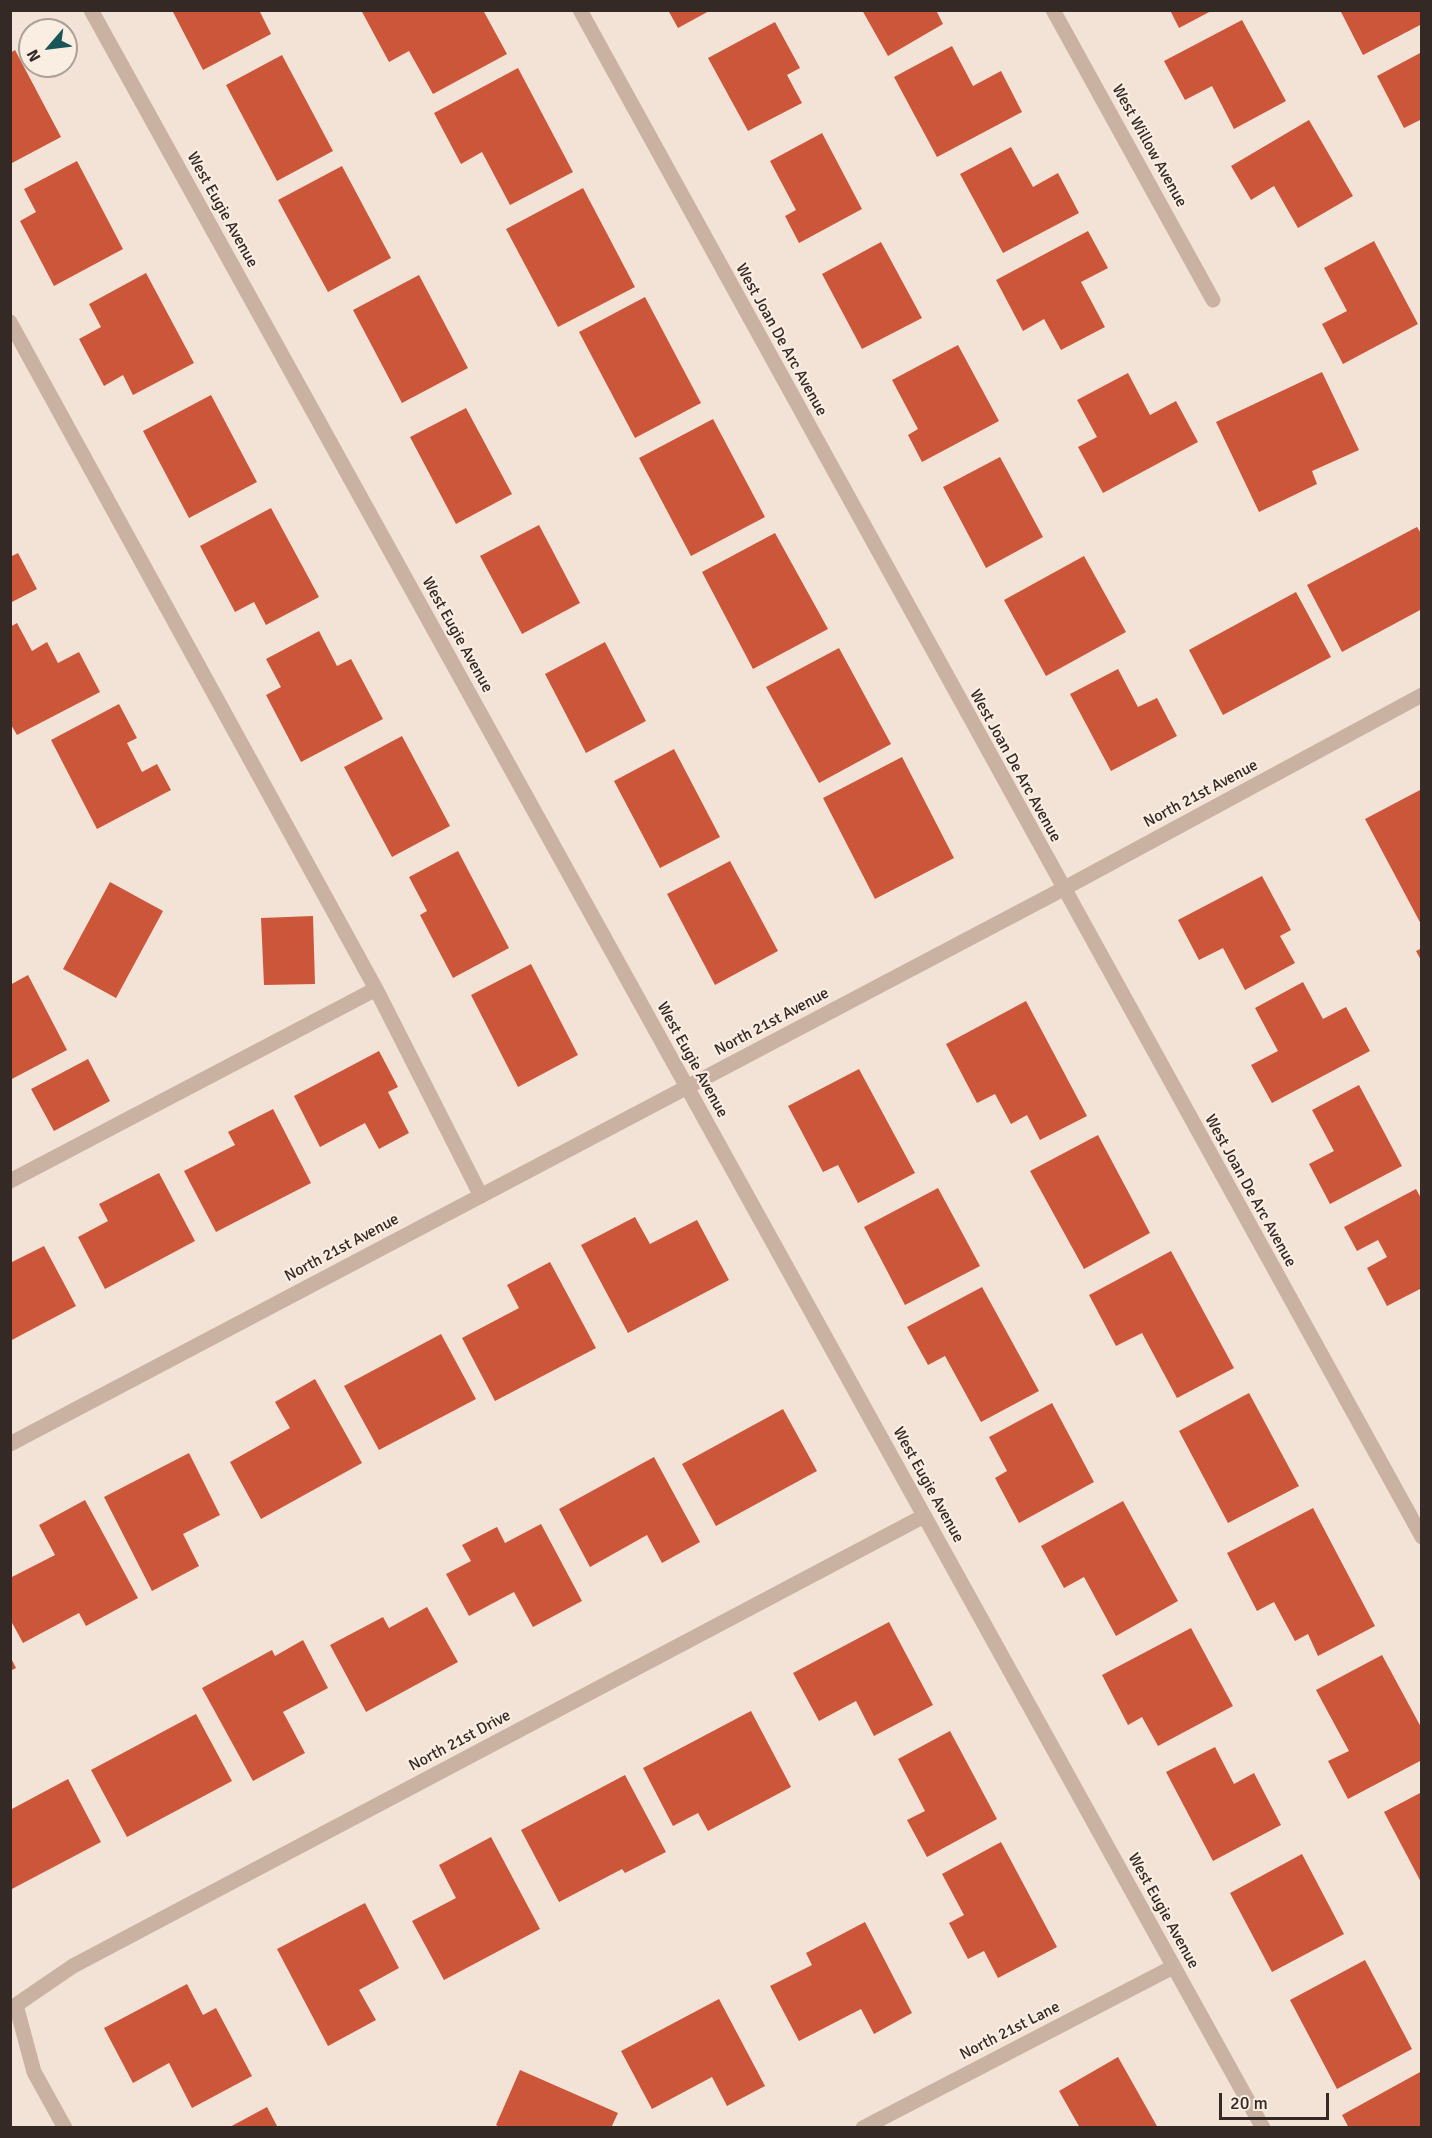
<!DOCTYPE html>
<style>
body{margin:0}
#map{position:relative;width:1432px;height:2138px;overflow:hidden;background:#f2e3d6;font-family:Signika,sans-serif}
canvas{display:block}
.frame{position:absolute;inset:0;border:12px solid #342925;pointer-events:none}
.north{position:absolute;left:18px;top:18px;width:60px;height:60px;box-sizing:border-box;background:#faeee2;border:2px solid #ab9f96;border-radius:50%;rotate:242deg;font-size:16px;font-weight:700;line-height:24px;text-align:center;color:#342925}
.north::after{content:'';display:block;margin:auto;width:21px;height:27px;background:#195657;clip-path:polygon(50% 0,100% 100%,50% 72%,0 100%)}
.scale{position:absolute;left:1219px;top:2093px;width:110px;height:27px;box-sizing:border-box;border:3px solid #342925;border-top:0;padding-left:8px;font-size:18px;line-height:21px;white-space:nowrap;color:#342925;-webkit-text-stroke:4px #faeee2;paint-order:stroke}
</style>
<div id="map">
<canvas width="1432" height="2138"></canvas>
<div class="frame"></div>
<div class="north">N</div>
<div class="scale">20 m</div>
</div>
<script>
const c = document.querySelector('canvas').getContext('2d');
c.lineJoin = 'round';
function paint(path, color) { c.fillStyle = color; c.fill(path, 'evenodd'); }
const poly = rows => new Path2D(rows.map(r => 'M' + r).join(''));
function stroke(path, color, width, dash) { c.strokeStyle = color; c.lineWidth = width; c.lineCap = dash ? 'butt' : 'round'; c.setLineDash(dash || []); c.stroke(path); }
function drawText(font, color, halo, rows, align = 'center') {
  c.font = font + ' Signika,sans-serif'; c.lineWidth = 4.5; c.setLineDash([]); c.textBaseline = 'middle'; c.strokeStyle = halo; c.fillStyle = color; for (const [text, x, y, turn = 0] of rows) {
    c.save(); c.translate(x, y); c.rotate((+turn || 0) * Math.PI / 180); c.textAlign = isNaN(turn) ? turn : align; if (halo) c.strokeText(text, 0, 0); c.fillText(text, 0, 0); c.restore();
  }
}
paint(poly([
 [172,10,259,10,271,34,203,70],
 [361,10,483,10,507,54,433,94,409,51,389,62],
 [668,10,711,10,678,28],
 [862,10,936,10,943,24,888,56],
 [1170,10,1213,10,1179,28],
 [1340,10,1422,10,1422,24,1363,55],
 [1242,20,1286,101,1234,129,1212,86,1185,100,1164,61],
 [775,22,800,68,787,75,802,103,748,131,708,58],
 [952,46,973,86,1001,71,1022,112,937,157,894,77],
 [15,50,61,137,12,163,10,53],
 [1422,52,1422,119,1404,128,1377,76],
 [282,55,333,151,277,181,226,85],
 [518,68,573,172,510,205,482,152,461,164,434,113],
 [1309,120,1353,196,1298,228,1274,186,1251,200,1231,166],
 [822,133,862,209,799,243,785,216,796,210,770,161],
 [1011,147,1033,187,1058,173,1079,213,1003,253,960,174],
 [77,161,123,249,54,286,20,221,36,212,24,189],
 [342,166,391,258,328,292,278,200],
 [583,188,635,287,558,327,506,229],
 [1088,231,1108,268,1081,282,1105,327,1061,350,1044,319,1023,331,996,280],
 [1374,241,1418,324,1343,364,1322,324,1347,311,1324,268],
 [881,242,922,318,862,349,822,274],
 [146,273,194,363,133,395,123,375,104,386,79,339,101,327,89,304],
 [419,275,468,368,402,403,353,310],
 [645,297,701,403,635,438,579,332],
 [958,345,999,421,922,462,908,435,918,429,892,380],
 [1322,372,1359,450,1312,471,1317,484,1259,512,1216,422],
 [1128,373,1150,415,1176,401,1198,442,1103,493,1078,447,1097,437,1077,400],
 [211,395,257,482,189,518,143,431],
 [466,408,512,494,456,524,410,437],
 [713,419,765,517,691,556,639,458],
 [1000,457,1043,537,986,568,943,487],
 [271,508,319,597,266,625,254,602,235,612,200,546],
 [539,525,580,603,522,634,480,556],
 [1417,527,1422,535,1422,609,1342,652,1307,585],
 [775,533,828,629,753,669,702,572],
 [18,553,37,589,10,603,10,557],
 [1084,556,1126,632,1046,676,1004,600],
 [1296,592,1331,657,1223,715,1189,650],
 [17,623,32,651,47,642,58,663,79,652,100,692,17,735,10,723,10,627],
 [319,631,337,666,351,659,383,719,301,762,266,695,281,687,266,659],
 [605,642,646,721,586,753,545,674],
 [839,648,891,744,819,783,766,687],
 [1118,669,1138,707,1157,698,1177,736,1111,771,1070,694],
 [119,704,137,738,127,743,142,772,157,764,171,790,97,829,51,740],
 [402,736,450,826,392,857,344,767],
 [674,749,720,837,660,868,614,781],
 [902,757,954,858,875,899,823,798],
 [1422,789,1422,926,1365,819],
 [458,851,509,948,453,978,420,915,427,911,409,877],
 [730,861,778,951,715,985,667,894],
 [1262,876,1291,930,1280,936,1295,963,1245,990,1223,948,1199,960,1178,920],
 [110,882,163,911,116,998,63,969],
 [313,916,315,984,264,985,261,918],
 [1422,948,1422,962,1416,951],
 [531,964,578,1055,518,1087,471,995],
 [28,975,67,1050,10,1080,10,985],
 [1303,982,1323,1019,1346,1007,1370,1051,1272,1103,1251,1065,1278,1051,1255,1008],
 [1026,1001,1087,1116,1040,1140,1027,1115,1011,1124,995,1094,977,1103,946,1044],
 [379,1051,398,1087,388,1092,409,1133,379,1149,365,1123,320,1147,294,1096],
 [88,1059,110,1101,54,1131,31,1089],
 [859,1069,915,1173,858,1203,838,1165,823,1172,788,1106],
 [1359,1085,1402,1166,1330,1204,1309,1164,1334,1151,1312,1110],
 [273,1109,311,1183,216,1232,184,1171,235,1145,228,1132],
 [1098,1135,1150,1233,1084,1269,1030,1171],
 [159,1173,195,1241,105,1289,78,1237,108,1221,99,1204],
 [938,1188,980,1266,905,1305,864,1227],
 [1416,1189,1422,1200,1422,1288,1387,1306,1367,1268,1387,1257,1378,1240,1357,1251,1344,1227],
 [635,1217,650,1244,697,1220,729,1280,628,1333,581,1245],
 [44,1246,76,1306,10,1341,10,1263],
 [1171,1251,1234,1368,1177,1398,1142,1333,1116,1346,1089,1295],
 [550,1262,596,1348,495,1401,462,1338,519,1308,507,1285],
 [982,1287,1039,1391,981,1422,945,1356,928,1365,907,1327],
 [441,1334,476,1399,379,1450,344,1386],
 [315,1379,362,1463,261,1519,230,1462,290,1428,275,1402],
 [1249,1393,1299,1486,1228,1523,1179,1431],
 [1052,1403,1094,1482,1019,1523,995,1478,1007,1471,989,1437],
 [783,1409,817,1471,716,1526,682,1464],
 [189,1453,220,1515,183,1534,199,1566,152,1591,104,1497],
 [654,1457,700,1542,662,1563,647,1535,590,1567,559,1509],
 [85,1500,138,1598,86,1626,79,1613,23,1643,10,1619,10,1578,55,1555,39,1525],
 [1123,1501,1178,1601,1116,1636,1084,1577,1064,1588,1041,1546],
 [1313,1508,1375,1626,1318,1656,1308,1634,1295,1641,1274,1602,1257,1611,1227,1553],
 [541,1524,582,1601,533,1627,514,1592,469,1616,446,1574,471,1561,462,1545,497,1527,505,1543],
 [427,1607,458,1662,366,1712,330,1645,383,1617,389,1628],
 [889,1622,933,1705,874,1736,856,1701,819,1721,793,1673],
 [1191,1628,1233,1706,1158,1746,1142,1717,1128,1725,1102,1675],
 [303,1640,328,1688,283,1712,305,1753,253,1781,202,1688,272,1650,275,1656],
 [1382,1655,1422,1729,1422,1760,1348,1799,1328,1761,1349,1751,1316,1690],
 [10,1656,16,1668,10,1671],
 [751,1711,791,1787,708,1831,698,1813,673,1826,643,1768],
 [196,1714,232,1781,127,1837,91,1770],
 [950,1731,997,1819,927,1857,907,1820,925,1811,898,1759],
 [1215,1747,1234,1784,1254,1773,1281,1825,1213,1861,1166,1772],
 [625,1775,666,1852,625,1873,622,1869,559,1902,521,1830],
 [68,1779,101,1842,10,1890,10,1810],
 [1422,1792,1422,1884,1384,1812],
 [491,1837,540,1929,444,1980,412,1921,456,1898,439,1865],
 [1001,1842,1057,1947,998,1978,984,1951,968,1959,949,1923,964,1915,942,1874],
 [1302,1854,1344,1934,1272,1972,1230,1893],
 [365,1903,399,1968,359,1990,376,2020,328,2046,277,1949],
 [865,1922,912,2013,874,2034,861,2009,799,2041,770,1986,812,1965,806,1953],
 [1365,1960,1412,2049,1337,2089,1290,2000],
 [187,1984,203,2015,216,2008,252,2076,192,2108,169,2063,133,2083,104,2028],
 [719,1999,765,2086,727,2106,712,2077,652,2109,621,2051],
 [1118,2057,1158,2128,1080,2128,1059,2091],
 [520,2070,618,2113,611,2128,502,2128,496,2125],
 [1422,2071,1422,2128,1349,2128,1342,2115],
 [267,2107,278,2128,228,2128]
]), '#cc563a');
stroke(poly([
 [10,322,376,989,481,1196],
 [10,1181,376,989]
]), '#cab2a2', 15);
stroke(poly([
 [91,10,1263,2128],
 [580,10,1422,1537],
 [1053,10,1213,300],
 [10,1444,1063,889,1422,695],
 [65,2128,34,2072,16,2005,73,1966,924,1516],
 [863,2128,1173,1967]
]), '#cab2a2', 15);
drawText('16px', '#342925', '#faeee2', [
 ["West Willow Avenue",1149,146,61],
 ["West Eugie Avenue",222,210,61],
 ["West Joan De Arc Avenue",781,340,61],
 ["West Eugie Avenue",457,635,61],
 ["West Joan De Arc Avenue",1015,766,61],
 ["North 21st Avenue",1201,794,-28],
 ["North 21st Avenue",772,1022,-28],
 ["West Eugie Avenue",692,1060,61],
 ["West Joan De Arc Avenue",1250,1191,61],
 ["North 21st Avenue",342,1248,-28],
 ["West Eugie Avenue",928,1485,61],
 ["North 21st Drive",460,1741,-28],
 ["West Eugie Avenue",1163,1911,61],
 ["North 21st Lane",1010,2031,-27]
]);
</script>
